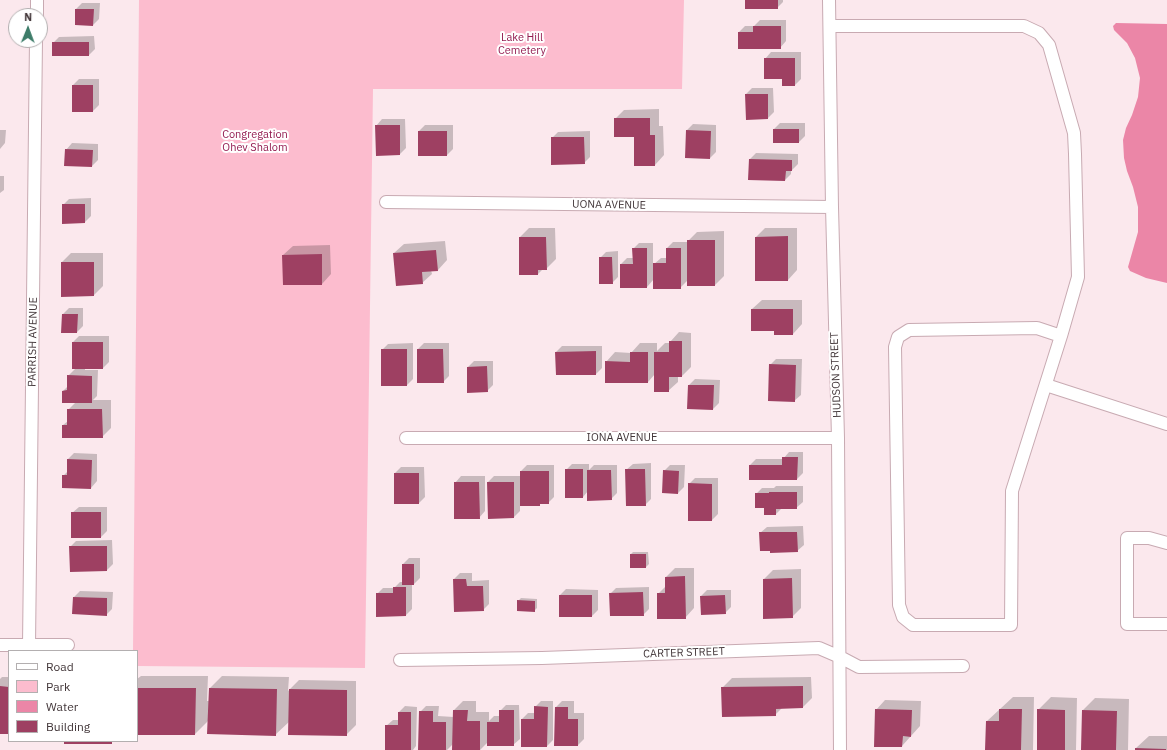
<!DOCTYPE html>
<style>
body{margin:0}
#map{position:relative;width:1167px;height:750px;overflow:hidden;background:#fbe8ed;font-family:"IBM Plex Sans",sans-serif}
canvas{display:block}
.legend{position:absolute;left:8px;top:650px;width:130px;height:92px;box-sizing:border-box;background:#fff;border:1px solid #b3afb0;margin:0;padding:5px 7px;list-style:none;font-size:12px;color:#423639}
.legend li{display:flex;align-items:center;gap:8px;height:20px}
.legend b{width:20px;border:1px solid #b3afb0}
.north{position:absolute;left:8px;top:8px;width:40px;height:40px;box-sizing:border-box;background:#fff;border:1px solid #b3afb0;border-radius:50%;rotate:1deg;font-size:11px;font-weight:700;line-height:16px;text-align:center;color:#423639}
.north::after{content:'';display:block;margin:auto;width:14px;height:18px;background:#3d7c69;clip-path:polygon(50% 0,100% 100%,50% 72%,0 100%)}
</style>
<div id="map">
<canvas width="1167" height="750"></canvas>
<ul class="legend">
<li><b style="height:5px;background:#fff"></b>Road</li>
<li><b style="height:11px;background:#fcbcce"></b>Park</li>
<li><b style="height:11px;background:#eb86a7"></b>Water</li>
<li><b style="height:11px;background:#9e4062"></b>Building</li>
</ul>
<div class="north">N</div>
</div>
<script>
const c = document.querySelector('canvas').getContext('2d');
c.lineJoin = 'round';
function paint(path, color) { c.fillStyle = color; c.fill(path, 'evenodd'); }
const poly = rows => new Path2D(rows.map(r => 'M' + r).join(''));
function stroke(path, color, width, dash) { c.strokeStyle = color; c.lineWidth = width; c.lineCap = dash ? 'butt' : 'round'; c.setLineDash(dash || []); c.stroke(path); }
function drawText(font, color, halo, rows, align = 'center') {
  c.font = font + ' "IBM Plex Sans",sans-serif'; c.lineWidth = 4; c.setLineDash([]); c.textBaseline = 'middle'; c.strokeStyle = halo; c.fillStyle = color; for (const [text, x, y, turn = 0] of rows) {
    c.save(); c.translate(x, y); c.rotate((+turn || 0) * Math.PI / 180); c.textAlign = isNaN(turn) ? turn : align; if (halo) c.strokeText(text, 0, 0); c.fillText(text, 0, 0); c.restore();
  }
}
paint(poly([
 [139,0,684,0,682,89,373,89,365,668,137,666,137,651,133,651]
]), '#fcbcce');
paint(poly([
 [1116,23,1167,24,1167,283,1146,278,1130,271,1128,267,1138,232,1138,207,1133,187,1127,171,1124,158,1123,140,1126,128,1132,115,1138,97,1140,78,1135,58,1127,43,1114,30,1113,26]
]), '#eb86a7');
paint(poly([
 [746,0,783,0,783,2,777,8],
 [82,3,100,3,99,19,93,25,76,9],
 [760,20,786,20,786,41,780,48,739,32,745,26,754,26],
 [94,36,95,49,89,55,53,43,59,37],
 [771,52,801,52,801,79,795,85,783,78,765,59],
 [79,79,99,79,99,105,93,111,73,85],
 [752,88,773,88,774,112,768,118,746,94],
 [659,109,659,126,663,126,664,155,655,165,635,136,615,119,624,110],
 [382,119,405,119,406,148,400,154,376,126],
 [780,123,805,123,805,136,799,142,774,129],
 [693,124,716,125,716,152,710,158,687,130],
 [425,125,453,125,453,149,447,155,419,131],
 [0,130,6,130,5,143,0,149],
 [590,131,590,157,584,163,552,138,558,132],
 [72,143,98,144,98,160,92,166,65,165,66,150],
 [756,153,798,154,798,164,791,171,791,174,785,180,749,179,750,159],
 [0,176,4,176,4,190,0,193],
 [91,198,91,216,85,222,63,205,69,199],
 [529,228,555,228,556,259,546,269,543,269,538,274,520,237],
 [765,228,797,228,797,270,788,280,756,280,756,237],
 [724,231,724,276,715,285,688,280,680,288,654,279,647,287,621,264,627,258,633,258,633,249,639,243,653,243,653,265,661,258,667,258,667,248,673,242,688,242,688,241,697,232],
 [445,241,447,260,438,270,431,270,432,274,422,283,394,253,404,244],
 [330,245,331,274,322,284,283,255,293,246],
 [618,251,618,277,612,283,600,258,606,252],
 [71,253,103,253,103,286,94,295,62,262],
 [762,300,802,300,802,324,793,334,775,330,752,309],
 [69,308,83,308,83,326,77,332,63,314],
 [679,332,691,333,691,367,682,376,678,376,678,382,668,391,655,374,648,382,606,362,615,352,631,353,640,343,657,343,657,351,665,343,670,343,670,342],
 [79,336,109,336,109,362,103,368,85,368,85,370,98,370,97,396,93,400,111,400,111,428,102,437,63,425,68,421,68,410,76,402,63,391,68,386,68,376,76,368,73,342],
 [413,343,413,379,407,385,382,385,382,350,388,344],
 [424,343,449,343,449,376,443,382,418,349],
 [562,346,602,346,602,368,596,374,556,352],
 [776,359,802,359,801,395,794,401,770,365],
 [474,361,493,361,493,385,487,391,468,367],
 [695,379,720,380,719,403,713,409,689,385],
 [789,452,803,452,803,473,797,479,750,479,750,465,756,459,783,459],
 [74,453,97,454,97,481,91,488,63,476,68,471,68,459],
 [651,463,651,499,645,505,626,470,633,464],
 [572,464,589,464,589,470,594,465,617,465,617,493,611,499,588,491,583,497,566,470],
 [527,465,554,465,554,497,548,503,541,503,539,505,520,505,520,511,514,517,488,482,494,476,521,476,521,471],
 [670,465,685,465,684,487,678,493,664,471],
 [401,467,424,467,425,497,419,503,395,473],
 [461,476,485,476,485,511,479,518,455,483],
 [695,478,718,478,718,514,712,520,689,484],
 [776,486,803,486,803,502,796,508,782,508,776,514,765,508,756,494,762,488,774,488],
 [79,507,107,507,107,531,101,537,72,537,72,513],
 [803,526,804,545,797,551,760,533,767,527],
 [112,540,113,564,107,570,70,547,76,541],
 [633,552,648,552,649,564,646,567,631,554],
 [409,558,420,558,420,578,414,584,412,584,412,609,406,615,377,616,377,594,383,588,394,588,400,582,403,582,403,564],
 [675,568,694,568,694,608,685,618,658,594,666,586,666,577],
 [801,569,801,608,792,617,764,618,764,579,773,570],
 [460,573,472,573,472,581,489,580,489,604,483,610,454,579],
 [649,587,649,609,643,615,610,594,616,588],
 [566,589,598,590,598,610,592,616,560,595],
 [707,590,731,590,731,607,725,613,701,596],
 [80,591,113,592,112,609,106,615,74,597],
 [521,598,537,599,537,608,534,611,518,601],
 [141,676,208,676,207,701,209,701,210,688,222,676,289,677,288,691,299,680,356,681,356,725,346,735,290,721,275,735,209,720,195,734,137,734,137,679],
 [2,677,9,677,9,733,0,733,0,679],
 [811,677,812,698,803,707,783,707,775,715,722,688,732,678],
 [1013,697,1034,697,1033,750,986,750,987,721],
 [1051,697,1077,698,1076,750,1038,750,1038,710],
 [1095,698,1129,699,1128,750,1082,750,1083,710],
 [885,700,921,701,920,726,902,746,876,710],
 [463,701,476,701,476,712,489,712,489,721,494,716,500,716,500,711,506,705,519,705,520,739,513,745,488,742,480,750,453,750,453,744,447,750,419,750,420,712,426,706,439,706,438,716,454,717,454,710],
 [541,701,553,701,553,740,547,746,522,719,528,713,535,713,535,707],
 [562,701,574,701,574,713,584,713,584,739,578,745,556,707],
 [405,706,417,707,416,746,413,750,386,750,386,726,393,720,399,720,399,712],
 [1149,736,1167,736,1167,750,1136,750,1136,748]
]), '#0003');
paint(poly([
 [745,0,778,0,778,9,745,9],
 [75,9,94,9,93,26,75,25],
 [753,26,781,26,781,49,738,49,738,32,753,32],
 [52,42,89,42,89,56,52,56],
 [764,58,795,58,795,86,782,86,782,79,764,79],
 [72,85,93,85,93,112,72,112],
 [745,94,768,94,768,119,746,120],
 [614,118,650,118,650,135,655,135,655,166,634,166,634,137,614,137],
 [375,125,400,125,400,155,376,156],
 [773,129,799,129,799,143,773,143],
 [686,130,711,131,710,159,685,158],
 [418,131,447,131,447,156,418,156],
 [551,137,584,137,585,164,551,165],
 [65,149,93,150,92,167,64,166],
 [749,159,792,160,792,171,786,171,785,181,748,180],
 [62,204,85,204,85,223,62,224],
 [788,236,788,281,755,281,755,237],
 [519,237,546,237,547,270,538,270,538,275,519,275],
 [687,240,715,240,715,286,687,286],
 [632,248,647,248,647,288,620,288,620,264,633,264],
 [666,248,681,248,681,289,653,289,653,263,666,263],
 [436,250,438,271,422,272,423,284,396,286,393,253],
 [322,254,322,285,283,285,282,255],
 [599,257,612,257,613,284,599,284],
 [61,262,94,262,94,296,61,297],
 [751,309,793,309,793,335,774,335,774,331,751,331],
 [62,314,78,314,77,333,61,333],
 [669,341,682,341,682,377,669,377,669,392,654,392,654,352,669,352],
 [72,342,103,342,103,369,72,369],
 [381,349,407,349,407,386,381,386],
 [417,349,443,349,444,383,417,383],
 [596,351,596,375,556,375,555,352],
 [630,352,648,352,648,383,605,383,605,361,630,362],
 [769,364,796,365,795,402,768,401],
 [487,366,488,392,467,393,467,367],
 [67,375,92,376,92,403,62,403,62,391,67,390],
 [688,385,714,385,713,410,687,409],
 [67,409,102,409,103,438,62,438,62,425,67,425],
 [782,457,798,457,797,480,749,480,749,465,782,465],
 [67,459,92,460,91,489,62,488,62,475,67,475],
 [565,469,583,469,583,498,565,498],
 [625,469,645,469,646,506,626,506],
 [587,470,611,470,612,500,587,501],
 [663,470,679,471,678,494,662,493],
 [520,471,549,471,549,504,540,504,540,506,520,506],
 [394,473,419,473,419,504,394,504],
 [454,482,479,482,480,519,454,519],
 [487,482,514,482,514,518,488,519],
 [688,483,712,484,712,521,688,521],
 [769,492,797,492,797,509,776,509,776,515,764,515,764,508,755,508,755,493,769,493],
 [71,512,101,512,101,538,71,538],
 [759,532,797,532,798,552,770,553,770,551,760,551],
 [69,546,107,546,107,571,70,572],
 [630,554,646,554,646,568,630,568],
 [402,564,414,564,414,585,402,585],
 [685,576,686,619,657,619,657,593,665,593,665,577],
 [792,578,793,618,763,619,763,579],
 [453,579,466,579,467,586,483,586,484,611,454,612],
 [393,587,406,587,406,616,376,617,376,593,393,593],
 [643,592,644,616,610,616,609,593],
 [559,595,592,595,592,617,559,617],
 [725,595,726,614,701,615,700,596],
 [73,597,107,598,107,616,72,614],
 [517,600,535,601,535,612,517,611],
 [0,686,9,687,9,734,0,734],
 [803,686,803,708,776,709,776,716,722,717,721,687],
 [137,688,196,688,195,735,137,735],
 [209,688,277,689,276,736,207,734],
 [289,689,347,690,347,736,288,735],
 [534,706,548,707,547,747,521,747,521,719,534,719],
 [555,707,568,707,568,719,578,719,578,746,554,746],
 [875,709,912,710,911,737,903,736,902,747,874,747],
 [999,709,1022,709,1021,750,985,750,986,721,999,721],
 [1037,709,1065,710,1065,750,1037,750],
 [453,710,468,710,467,721,480,721,480,750,452,750],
 [499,710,514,710,514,746,487,746,487,722,499,722],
 [1082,710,1117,711,1116,750,1081,750],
 [419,711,433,711,433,722,446,722,446,750,418,750],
 [398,712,411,712,411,750,385,750,385,725,398,725],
 [64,741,112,741,112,744,64,744],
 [1135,748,1166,749,1166,750,1135,750]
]), '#9e4062');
const street = poly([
 [829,0,832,207,838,438,840,750],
 [37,16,37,0],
 [830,26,1024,26,1039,33,1049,45,1074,133,1075,154,1078,277,1061,336],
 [386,202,832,207],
 [1037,328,1061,336,1012,491,1011,625,913,625,903,617,899,605,895,347,898,337,909,330,1037,328],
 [1046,385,1167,424],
 [406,438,838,438],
 [1167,543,1149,538,1127,538,1127,624,1167,624],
 [0,645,68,645],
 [29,645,36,40],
 [400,660,542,658,819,648,840,657,859,667,963,666]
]);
stroke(street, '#c8aab2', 14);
stroke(street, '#fff', 12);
drawText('11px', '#931b50', '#fff', [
 ["Lake Hill",522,38],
 ["Cemetery",522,51],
 ["Congregation",255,135],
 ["Ohev Shalom",255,148]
]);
drawText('11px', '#423639', '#fff', [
 ["UONA AVENUE",609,205,1],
 ["PARRISH AVENUE",33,342,-89],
 ["HUDSON STREET",836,375,-92],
 ["IONA AVENUE",622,438],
 ["CARTER STREET",684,653,-2]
]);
</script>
